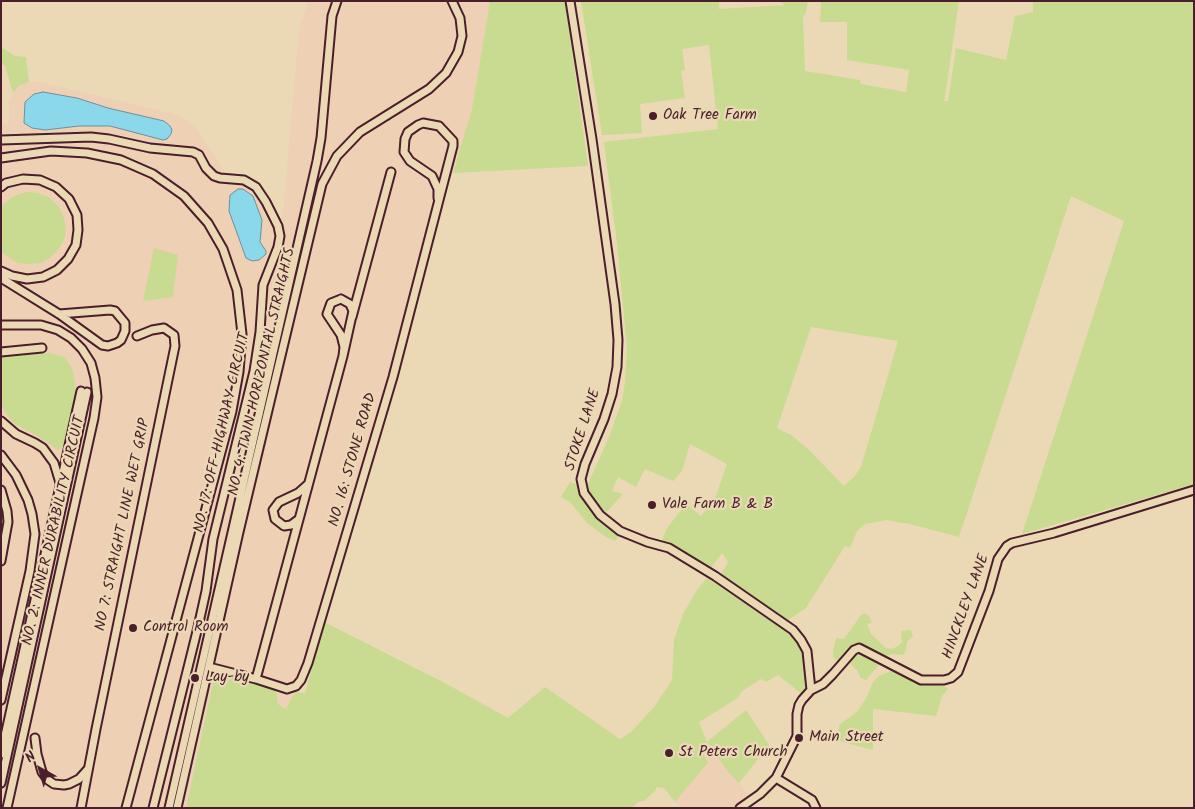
<!DOCTYPE html>
<style>
body{margin:0}
#map{position:relative;width:1195px;height:809px;overflow:hidden;background:#ebd9b6;font-family:Kalam,sans-serif}
canvas{display:block}
.frame{position:absolute;inset:0;border:2px solid #4a1f2b;pointer-events:none}
.north{position:absolute;left:15px;top:744px;width:50px;height:50px;-webkit-text-stroke:4px #ebd9b6;paint-order:stroke;rotate:321deg;font-size:14px;font-weight:700;line-height:20px;text-align:center;color:#4a1f2b}
.north::after{content:'';display:block;margin:auto;width:18px;height:22px;background:#4a1f2b;clip-path:polygon(50% 0,100% 100%,50% 72%,0 100%)}
</style>
<div id="map">
<canvas width="1195" height="809"></canvas>
<div class="frame"></div>
<div class="north">N</div>
</div>
<script>
const c = document.querySelector('canvas').getContext('2d');
c.lineJoin = 'round';
function paint(path, color) { c.fillStyle = color; c.fill(path, 'evenodd'); }
const poly = rows => new Path2D(rows.map(r => 'M' + r).join(''));
function stroke(path, color, width, dash) { c.strokeStyle = color; c.lineWidth = width; c.lineCap = dash ? 'butt' : 'round'; c.setLineDash(dash || []); c.stroke(path); }
function drawText(font, color, halo, rows, align = 'center') {
  c.font = font + ' Kalam,sans-serif'; c.lineWidth = 4.5; c.setLineDash([]); c.textBaseline = 'middle'; c.strokeStyle = halo; c.fillStyle = color; for (const [text, x, y, turn = 0] of rows) {
    c.save(); c.translate(x, y); c.rotate((+turn || 0) * Math.PI / 180); c.textAlign = isNaN(turn) ? turn : align; if (halo) c.strokeText(text, 0, 0); c.fillText(text, 0, 0); c.restore();
  }
}
paint(poly([
 [308,1,490,1,472,109,413,303,397,371,376,448,324,622,301,673,295,681,295,692,286,709,278,703,277,694,214,678,186,808,1,808,1,125,9,122,9,102,13,93,20,85,29,82,39,82,170,113,184,118,196,127,225,172,252,183,278,218,281,218,283,212,299,30],
 [746,710,769,745,739,783,750,797,735,808,682,808,675,802,708,764,700,747]
]), '#eed0b4');
paint(poly([
 [490,1,565,1,588,166,453,173,472,109],
 [581,1,719,1,719,9,785,5,779,1,808,1,806,13,803,17,805,71,860,80,861,84,906,92,909,70,847,60,847,22,820,22,821,1,959,1,945,97,944,101,948,101,956,48,1006,60,1015,16,1033,12,1033,1,1194,1,1194,484,1022,534,1124,221,1071,196,959,537,906,523,901,523,887,520,865,524,857,531,850,548,845,546,806,608,785,622,720,576,728,562,722,553,710,569,707,569,661,542,667,528,686,504,701,516,716,496,727,464,690,444,682,471,673,481,645,469,636,487,618,477,612,491,623,494,606,513,590,499,588,484,609,437,622,401,625,382,627,347,617,244,604,142,718,129,709,45,682,49,685,70,681,71,685,98,640,104,642,133,602,135],
 [811,327,898,341,861,467,854,477,844,486,809,450,791,435,777,428],
 [1,47,15,56,26,57,29,82,20,85,13,93,5,66,1,63],
 [26,192,38,193,50,198,59,207,64,218,66,229,64,240,58,250,50,258,40,263,29,264,18,263,8,257,1,251,1,206,14,196],
 [154,248,178,255,173,297,143,301],
 [50,353,64,357,72,368,75,383,75,407,65,444,58,450,39,437,13,423,1,405,1,357],
 [570,482,578,485,586,503,600,519,620,533,616,541,606,537,587,523,570,502,561,497],
 [707,578,794,637,799,644,806,659,806,682,803,695,778,675,766,682,761,679,742,691,738,698,699,722,707,742,746,710,769,745,739,783,729,773,707,742,700,747,708,763,675,802,664,788,656,787,656,790,644,801,638,802,632,808,186,808,214,678,227,676,274,688,276,691,278,704,286,709,295,692,305,693,324,622,443,682,508,718,545,687,620,739,631,732,654,707,672,680,674,640,683,614,697,590],
 [865,613,869,616,872,623,867,624,871,634,886,648,892,649,898,646,902,642,901,631,911,630,913,636,907,642,906,650,903,655,892,654,883,657,863,645,854,647,839,662,833,657,833,651,836,638,844,639,861,615],
 [858,652,873,659,879,665,866,680,861,678,857,670,848,661,854,653],
 [891,671,897,672,911,679,942,685,948,689,942,696,936,716,873,709,873,750,835,740,840,724,857,712,866,698,873,682,879,676]
]), '#c8db90');
const water = poly([
 [43,92,77,98,108,108,164,121,170,126,172,130,171,134,167,139,163,140,110,126,79,126,45,130,32,128,24,123,25,102,34,94,43,92],
 [238,189,243,189,253,196,262,220,260,242,266,251,266,254,259,260,252,261,246,258,229,211,230,195,238,189]
]);
paint(water, '#8bd8eb');
stroke(water, '#718e9e', 1);
const minor = poly([
 [570,1,592,139,615,304,618,340,617,367,612,394,604,419,585,464,581,479,584,493,600,515,620,531,647,542,669,548,715,576,793,630,801,640,807,651,811,690],
 [1,140,91,137,109,139,150,148,193,152,199,155,206,168,214,176,220,178,244,180,256,187,266,202,278,226,280,236,278,247,263,285,260,332,254,371,213,539,206,591,198,627,153,808],
 [1,158,51,151,87,153,121,160,153,174,184,196,208,223,223,249,237,290,242,334,239,372,232,411,126,808],
 [1,187,6,183,23,179,40,180,56,187,69,199,77,215,78,230,76,245,68,259,57,270,43,277,27,279,12,276,1,271],
 [1,278,59,314,102,345,108,346,117,343,121,340,125,331,125,323,115,311,110,310,59,314],
 [341,299,350,304,353,311,343,356,344,347,341,335,327,314,331,303,341,299],
 [352,317,391,172],
 [1,325,41,325,58,330,71,338,82,349,91,363,95,378,97,397,94,418,7,808],
 [1,352,42,348],
 [1,421,16,434,35,443,43,448,54,463,60,483],
 [1,455,16,475,28,500,32,514,35,534,30,571,1,700],
 [1,490,7,511,8,522,1,561],
 [299,519,291,525,284,526,275,519,273,510,279,502,298,493,307,485],
 [209,667,256,679,287,689,296,686,301,680,308,663,393,377,453,146,453,141,439,126,423,123,418,125,408,132,405,139,404,152,410,161,432,176,438,189,438,198],
 [256,679,343,356],
 [35,738,37,754,42,772,48,780,54,784,64,785,69,784,79,779,88,769],
 [1,754,81,391],
 [776,778,812,800,816,808],
 [1,783,87,392],
 [81,808,96,729,175,346,174,335,164,328,152,330,137,336],
 [169,808,317,161,321,138,332,16,337,1],
 [177,808,239,532,322,184,337,156,360,132,429,89,446,73,458,52,462,36,460,18,452,1],
 [740,808,760,794,776,778,797,736,797,714,799,705,802,700,811,690,823,684,833,674,854,650,859,648,921,680,944,680,951,678,958,672,989,591,998,559,1007,546,1012,543,1054,533,1194,490]
]);
stroke(minor, '#4a1f2b', 11);
stroke(minor, '#ebd9b6', 7);
for (const [x, y, r, color] of [
 [653,116,5,"#4a1f2b"],
 [652,505,5,"#4a1f2b"],
 [133,628,5,"#4a1f2b"],
 [195,678,5,"#4a1f2b"],
 [799,738,5,"#4a1f2b"],
 [669,753,5,"#4a1f2b"]
]) { const dot = new Path2D(); dot.arc(x, y, r, 0, 2 * Math.PI); c.fillStyle = color; c.fill(dot); stroke(dot, '#ebd9b6', 2); }
drawText('15px', '#4a1f2b', '#ebd9b6', [
 ["Oak Tree Farm",663,116],
 ["Vale Farm B & B",662,505],
 ["Control Room",143,628],
 ["Lay-by",205,678],
 ["Main Street",809,738],
 ["St Peters Church",679,753]
], 'left');
drawText('15px', '#4a1f2b', '#ebd9b6', [
 ["NO. 4: TWIN HORIZONTAL STRAIGHTS",263,372,-77],
 ["STOKE LANE",584,430,-72],
 ["NO. 17: OFF-HIGHWAY CIRCUIT",223,433,-77],
 ["NO. 16: STONE ROAD",354,460,-74],
 ["NO 7: STRAIGHT LINE WET GRIP",124,525,-78],
 ["NO. 2: INNER DURABILITY CIRCUIT",55,531,-77],
 ["HINCKLEY LANE",967,607,-70]
]);
</script>
